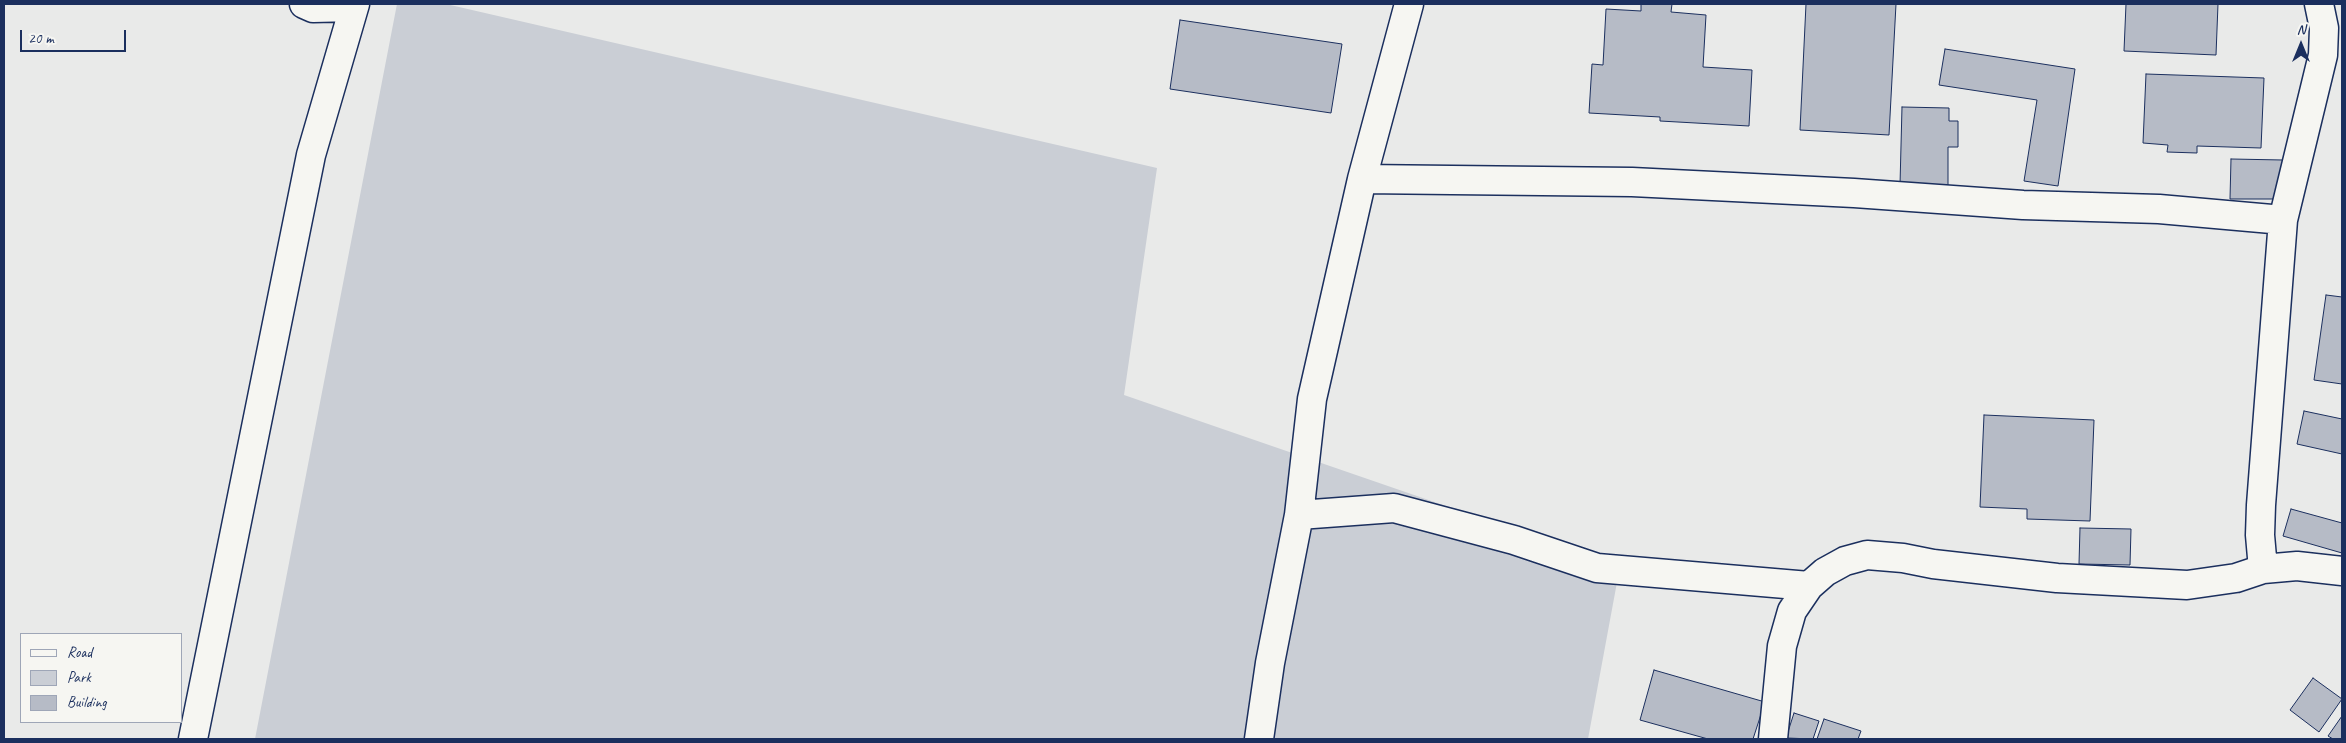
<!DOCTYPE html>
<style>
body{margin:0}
#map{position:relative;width:2346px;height:743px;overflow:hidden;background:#e9eae9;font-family:Caveat,sans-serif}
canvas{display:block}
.frame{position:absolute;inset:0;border:5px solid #1b2f5e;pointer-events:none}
.legend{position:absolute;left:20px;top:633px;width:162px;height:90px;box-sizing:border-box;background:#f6f6f2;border:1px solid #9ea6b7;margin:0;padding:6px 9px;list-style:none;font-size:15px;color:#1b2f5e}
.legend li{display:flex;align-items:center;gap:10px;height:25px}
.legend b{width:25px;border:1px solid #9ea6b7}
.north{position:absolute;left:2276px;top:20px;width:50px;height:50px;-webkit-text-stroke:4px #f6f6f2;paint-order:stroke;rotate:0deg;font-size:14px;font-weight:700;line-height:20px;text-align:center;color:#1b2f5e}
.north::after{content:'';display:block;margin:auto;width:18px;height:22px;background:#1b2f5e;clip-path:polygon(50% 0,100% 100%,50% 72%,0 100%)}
.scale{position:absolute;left:20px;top:30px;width:106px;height:22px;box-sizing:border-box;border:2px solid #1b2f5e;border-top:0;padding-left:6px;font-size:15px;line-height:18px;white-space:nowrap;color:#1b2f5e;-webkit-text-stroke:4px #f6f6f2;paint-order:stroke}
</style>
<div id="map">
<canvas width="2346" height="743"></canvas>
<div class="frame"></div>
<ul class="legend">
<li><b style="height:6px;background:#f6f6f2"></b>Road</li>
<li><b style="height:14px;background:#caced5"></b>Park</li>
<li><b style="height:14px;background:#b6bbc6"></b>Building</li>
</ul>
<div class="north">N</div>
<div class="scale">20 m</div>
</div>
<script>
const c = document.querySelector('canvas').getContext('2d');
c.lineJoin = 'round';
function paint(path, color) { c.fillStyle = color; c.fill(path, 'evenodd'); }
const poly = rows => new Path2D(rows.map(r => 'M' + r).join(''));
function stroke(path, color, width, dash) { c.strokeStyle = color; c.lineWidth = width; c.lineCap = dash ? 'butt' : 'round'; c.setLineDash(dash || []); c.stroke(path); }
paint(poly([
 [397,4,446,4,1157,168,1124,395,1620,566,1588,739,255,739]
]), '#caced5');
const building = poly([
 [1641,4,1672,4,1671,12,1706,15,1703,67,1752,70,1749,126,1660,121,1660,117,1589,113,1592,64,1603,65,1606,9,1641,11,1641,4],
 [1806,4,1896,4,1889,135,1800,130,1806,4],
 [2126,4,2218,4,2216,55,2124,51,2126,4],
 [1180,20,1342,44,1331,113,1170,89,1180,20],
 [1945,49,2075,69,2058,186,2024,181,2037,100,1939,85,1945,49],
 [2146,74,2264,78,2261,148,2197,146,2197,153,2167,152,2168,145,2143,143,2146,74],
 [1902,107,1949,108,1949,121,1958,121,1958,147,1948,147,1948,186,1900,185,1902,107],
 [2231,159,2283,160,2283,199,2230,199,2231,159],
 [2326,295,2342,297,2342,384,2314,380,2326,295],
 [2304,411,2342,419,2342,454,2297,444,2304,411],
 [1984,415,2094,420,2090,521,2027,519,2027,509,1980,507,1984,415],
 [2291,509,2342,523,2342,553,2283,536,2291,509],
 [2080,528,2131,529,2130,565,2079,564,2080,528],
 [1654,670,1765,702,1753,739,1708,739,1640,720,1654,670],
 [2313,678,2342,699,2319,732,2290,710,2313,678],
 [1794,713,1819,721,1813,739,1786,738,1794,713],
 [2342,716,2342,739,2333,739,2328,736,2342,716],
 [1824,719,1861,731,1858,739,1817,739,1824,719]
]);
paint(building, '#b6bbc6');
stroke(building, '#1b2f5e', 1);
const minor = poly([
 [304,4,313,8,354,7],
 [1362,179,1632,182,1854,193,2023,205,2159,209,2283,220,2261,505,2260,535,2263,569,2297,566,2342,571],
 [2283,220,2323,55,2324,28,2319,4],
 [1299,515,1394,508,1514,540,1597,568,1809,586],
 [193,739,311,155,355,4],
 [1259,739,1270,663,1299,515,1312,399,1362,179,1409,4],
 [1773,739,1782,646,1792,611,1809,586,1825,572,1845,561,1867,555,1903,558,1933,564,2057,578,2187,585,2236,578,2263,569]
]);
stroke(minor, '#1b2f5e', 31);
stroke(minor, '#f6f6f2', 28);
</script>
